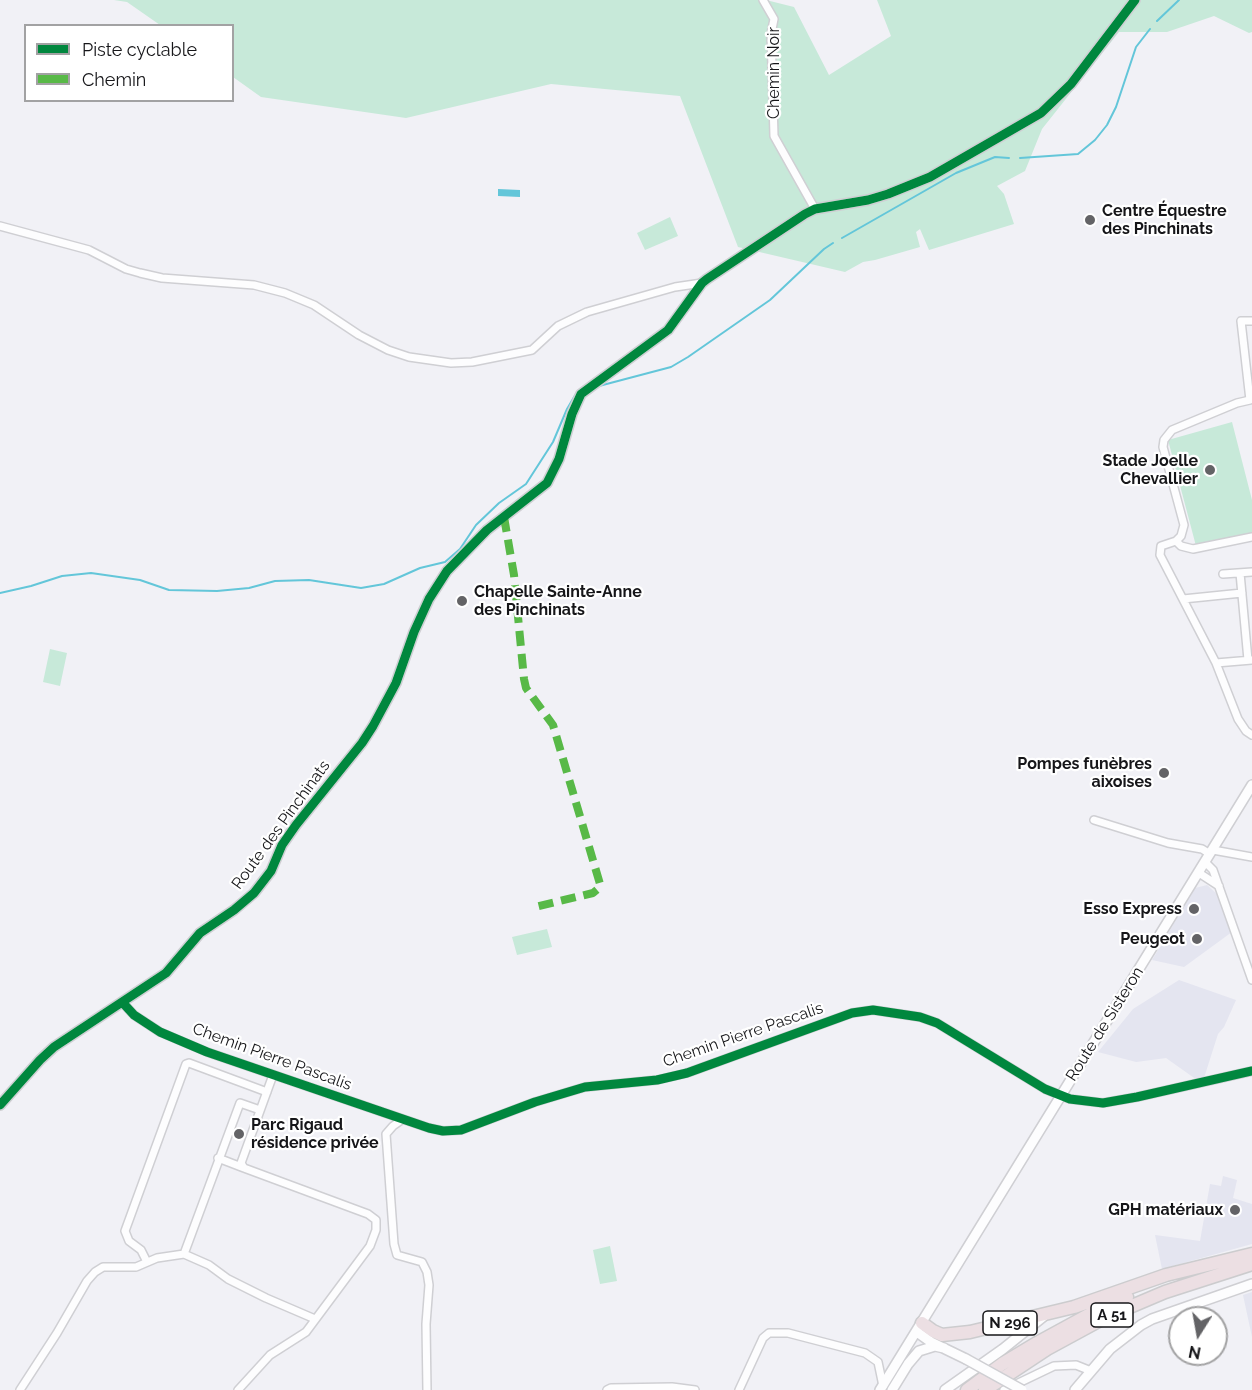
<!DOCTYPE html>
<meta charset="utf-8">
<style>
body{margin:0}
#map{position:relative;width:1252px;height:1390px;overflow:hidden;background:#f1f1f6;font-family:Raleway,sans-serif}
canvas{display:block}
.legend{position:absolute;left:24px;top:24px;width:210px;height:78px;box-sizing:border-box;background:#fff;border:2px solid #a2a2a3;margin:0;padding:8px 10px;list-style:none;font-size:18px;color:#161619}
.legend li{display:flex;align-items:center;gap:12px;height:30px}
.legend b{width:30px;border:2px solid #a2a2a3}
.north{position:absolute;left:1168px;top:1306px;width:60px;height:60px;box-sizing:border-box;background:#fff;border:2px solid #a2a2a3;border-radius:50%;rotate:191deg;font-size:16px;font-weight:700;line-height:24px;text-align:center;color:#161619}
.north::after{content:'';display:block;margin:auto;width:21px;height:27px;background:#636366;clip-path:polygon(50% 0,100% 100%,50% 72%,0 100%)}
</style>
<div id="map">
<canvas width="1252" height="1390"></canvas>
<ul class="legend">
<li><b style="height:8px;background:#00873e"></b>Piste cyclable</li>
<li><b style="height:8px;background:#58b947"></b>Chemin</li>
</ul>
<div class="north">N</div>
</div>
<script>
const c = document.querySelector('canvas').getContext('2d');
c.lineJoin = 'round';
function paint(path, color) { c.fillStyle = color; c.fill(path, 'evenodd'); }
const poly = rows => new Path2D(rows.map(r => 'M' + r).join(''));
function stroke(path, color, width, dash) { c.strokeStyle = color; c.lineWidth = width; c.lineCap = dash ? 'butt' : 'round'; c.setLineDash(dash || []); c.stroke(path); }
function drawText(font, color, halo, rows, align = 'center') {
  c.font = font + ' Raleway,sans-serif'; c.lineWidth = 4.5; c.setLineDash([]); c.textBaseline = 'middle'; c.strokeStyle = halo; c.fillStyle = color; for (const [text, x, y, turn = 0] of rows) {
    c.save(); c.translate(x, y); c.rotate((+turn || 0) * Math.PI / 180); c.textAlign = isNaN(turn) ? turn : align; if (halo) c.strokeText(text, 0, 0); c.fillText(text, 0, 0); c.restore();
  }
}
paint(poly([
 [1207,885,1217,894,1232,932,1184,967,1152,960,1195,888],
 [1179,980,1236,1000,1224,1027,1218,1034,1204,1078,1197,1080,1166,1058,1136,1062,1098,1052,1133,1009],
 [1223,1176,1237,1180,1233,1198,1252,1204,1252,1244,1162,1269,1155,1235,1200,1241,1210,1184,1221,1186],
 [1252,1292,1252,1337,1243,1295]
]), '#e4e5f0');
paint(poly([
 [114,0,766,0,794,7,829,75,891,36,877,0,1252,0,1252,32,1249,33,1214,16,1167,32,1119,32,1042,129,1025,171,997,186,1004,194,1014,224,929,250,920,229,916,232,920,247,875,260,863,262,845,272,738,247,680,96,551,84,406,118,261,97,233,77,232,26,160,25,127,2],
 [670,217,678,236,645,250,637,233],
 [1232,422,1252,500,1252,533,1196,546,1168,440],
 [50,649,67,653,60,686,43,682],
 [547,929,552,947,517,955,512,937],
 [610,1246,617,1281,600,1284,593,1250]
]), '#c7e9d9');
paint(poly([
 [498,189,520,190,520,197,498,196]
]), '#63c6d9');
stroke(poly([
 [1157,21,1179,0],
 [1020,158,1078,154,1095,140,1107,125,1116,107,1136,47,1150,29],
 [842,238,956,173,995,157,1009,158],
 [599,386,671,367,688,357,770,300,824,249,833,243],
 [0,593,31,586,62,576,91,573,140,580,169,590,217,591,249,588,275,581,309,580,361,588,384,584,420,568,445,562,460,549,476,525,499,503,526,484,553,442,567,409,577,392]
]), '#63c6d9', 2);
const street = poly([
 [763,0,774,19,771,34,774,136,815,209],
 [0,226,89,250,126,269,140,273,162,278,254,285,285,293,314,305,359,335,388,350,409,357,451,363,472,362,532,350,558,326,587,312,675,287,702,283],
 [1252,537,1193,549,1181,546,1176,541,1161,546,1160,555,1216,663,1252,660],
 [1176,541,1181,536,1184,525,1163,447,1164,440,1172,430,1237,403,1250,400,1241,321,1252,321],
 [1240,573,1248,660],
 [1223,574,1252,572],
 [1183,599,1242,593],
 [1216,663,1238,719,1246,731,1252,735],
 [1094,820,1168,843,1202,849,1210,854],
 [1213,850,1252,857],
 [1205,862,1213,870,1252,980],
 [1199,873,1219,886],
 [123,1003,134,1015,160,1032,207,1052,429,1128,443,1131,461,1130,535,1102,585,1087,657,1080,687,1073,852,1013,873,1010,920,1017,937,1023,1045,1089,1070,1099,1103,1103,1137,1097,1252,1071],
 [260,1110,240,1103,184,1254,209,1265,228,1279,266,1298,315,1319],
 [403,1119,393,1126,386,1134,394,1244,397,1255,422,1262,427,1272,429,1285,426,1324,427,1390],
 [218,1158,244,1168],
 [147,1262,141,1250,129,1241,125,1231,186,1064,189,1063,267,1092],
 [20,1390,57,1333,87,1281,95,1272,103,1267,136,1267,157,1258,184,1254],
 [238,1390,270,1355,306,1332,370,1246,376,1230,376,1220,368,1214,244,1168,241,1163,273,1075],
 [607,1390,611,1388,672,1387,695,1390],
 [739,1390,763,1338,769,1333,788,1333,865,1353,878,1362,883,1386],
 [1004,1390,1054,1366,1076,1365,1091,1371]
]);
const secondary = poly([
 [0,1105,40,1060,54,1047,166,973,200,933,234,910,254,893,271,871,282,845,296,825,362,743,373,726,396,683,414,632,429,599,447,571,487,530,547,483,559,459,572,414,581,394,668,330,702,283,707,279,805,214,815,209,868,200,888,194,930,177,1041,113,1071,84,1135,0],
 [917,1332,931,1342,966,1359],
 [880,1390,1252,785],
 [892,1390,908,1364,919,1351,935,1346,944,1348],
 [945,1390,1003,1349,1044,1316],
 [1075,1390,1110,1349,1141,1325,1152,1319,1252,1284]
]);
const highway = poly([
 [922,1323,933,1331,942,1335,970,1332,1074,1307,1166,1275,1252,1254],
 [967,1390,1002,1364,1037,1343,1092,1313,1127,1297],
 [985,1390,1047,1349,1106,1317,1165,1292,1252,1264]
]);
stroke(street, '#cfcfd3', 10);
stroke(secondary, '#cfcfd3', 12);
stroke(highway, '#ccccce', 15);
stroke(street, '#fdfdfe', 7);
stroke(secondary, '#fdfdfe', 9);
stroke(highway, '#ecdfe3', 12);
const secondaryBridge = poly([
 [966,1359,1022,1390]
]);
stroke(secondaryBridge, '#cfcfd3', 12, []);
stroke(secondaryBridge, '#fdfdfe', 9);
stroke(poly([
 [504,517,514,575,524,679,526,688,553,725,600,884,599,888,593,893,535,907]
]), '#58b947', 8, [15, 8]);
stroke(poly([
 [123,1003,134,1015,160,1032,207,1052,429,1128,443,1131,461,1130,535,1102,585,1087,657,1080,687,1073,852,1013,873,1010,920,1017,937,1023,1045,1089,1070,1099,1103,1103,1137,1097,1252,1071],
 [0,1105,40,1060,54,1047,166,973,200,933,234,910,254,893,271,871,282,845,296,825,362,743,373,726,396,683,414,632,429,599,447,571,487,530,547,483,559,459,572,414,581,394,668,330,702,283,707,279,805,214,815,209,868,200,888,194,930,177,1041,113,1071,84,1135,0]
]), '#00873e', 9);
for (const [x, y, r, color] of [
 [1090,220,6,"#636366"],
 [1210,470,6,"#636366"],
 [462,601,6,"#636366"],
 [1164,773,6,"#636366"],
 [1194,909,6,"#636366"],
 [1197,939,6,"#636366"],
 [239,1134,6,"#636366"],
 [1235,1210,6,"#636366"]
]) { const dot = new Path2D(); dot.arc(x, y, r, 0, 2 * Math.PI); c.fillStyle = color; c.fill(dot); stroke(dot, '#fff', 2); }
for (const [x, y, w] of [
 [1112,1315,42],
 [1010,1323,54]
]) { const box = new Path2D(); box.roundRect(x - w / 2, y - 12, w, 24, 4.5); c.fillStyle = '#fff'; c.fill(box); stroke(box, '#161619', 1.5); }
drawText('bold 15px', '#161619', null, [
 ["A 51",1112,1315],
 ["N 296",1010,1323]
]);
drawText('16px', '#161619', '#fff', [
 ["Chemin Noir",774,73,-90],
 ["Route des Pinchinats",281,825,-54],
 ["Route de Sisteron",1105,1024,-58],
 ["Chemin Pierre Pascalis",743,1035,-19],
 ["Chemin Pierre Pascalis",272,1057,20]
]);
drawText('bold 16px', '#161619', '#fff', [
 ["Centre Équestre",1102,211,"left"],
 ["des Pinchinats",1102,229,"left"],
 ["Stade Joelle",1198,461],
 ["Chevallier",1198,479],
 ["Chapelle Sainte-Anne",474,592,"left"],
 ["des Pinchinats",474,610,"left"],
 ["Pompes funèbres",1152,764],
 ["aixoises",1152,782],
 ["Esso Express",1182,909],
 ["Peugeot",1185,939],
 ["Parc Rigaud",251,1125,"left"],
 ["résidence privée",251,1143,"left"],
 ["GPH matériaux",1223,1210]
], 'right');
</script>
